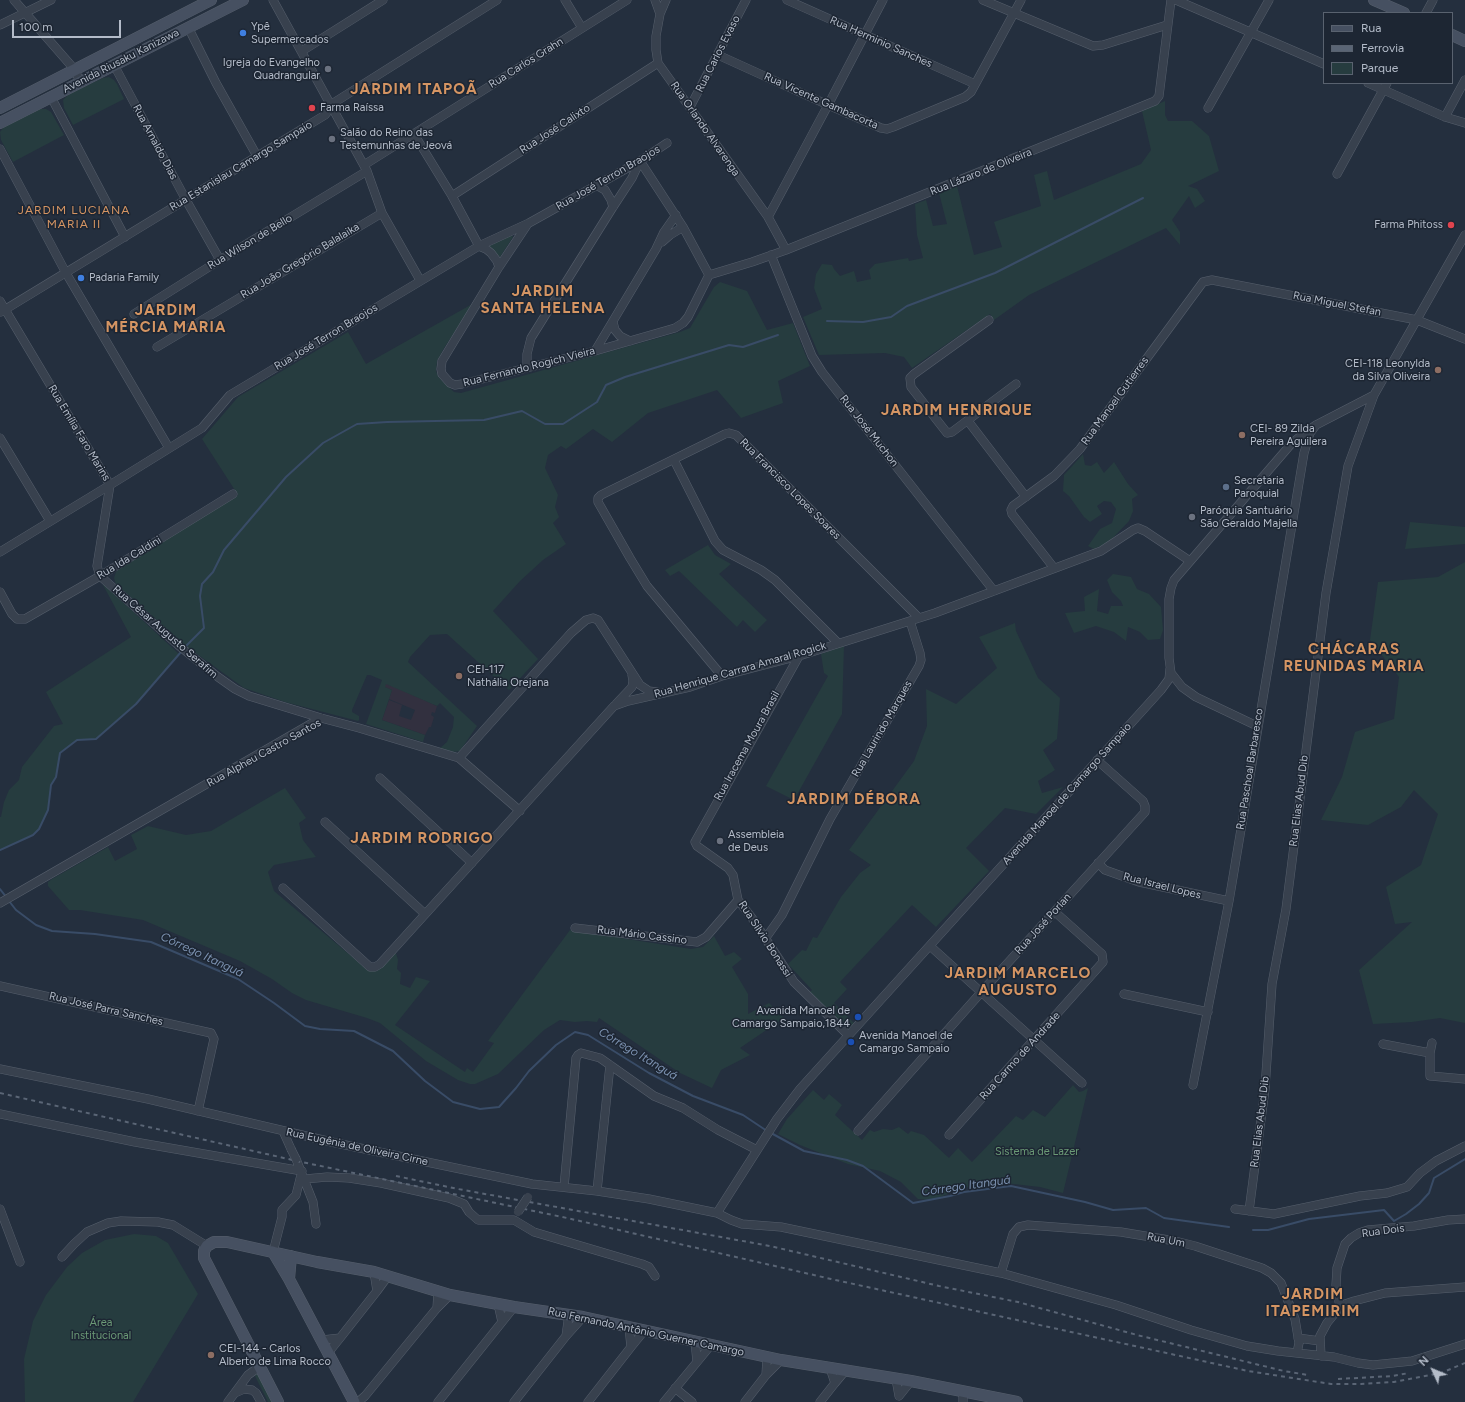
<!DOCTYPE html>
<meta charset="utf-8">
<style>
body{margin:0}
#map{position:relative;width:1465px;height:1402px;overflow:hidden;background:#242f3e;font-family:Figtree,sans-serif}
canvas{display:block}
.legend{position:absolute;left:1323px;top:12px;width:130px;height:72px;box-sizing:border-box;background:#1d2633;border:1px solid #59626f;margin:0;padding:5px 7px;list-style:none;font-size:12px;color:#b4bcc9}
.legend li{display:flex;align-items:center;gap:8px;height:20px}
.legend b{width:20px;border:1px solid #59626f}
.north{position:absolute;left:1413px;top:1350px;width:40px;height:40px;-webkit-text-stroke:3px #1d2633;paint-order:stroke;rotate:314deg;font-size:11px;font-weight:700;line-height:16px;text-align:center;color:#b4bcc9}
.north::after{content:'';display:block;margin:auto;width:14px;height:18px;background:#b4bcc9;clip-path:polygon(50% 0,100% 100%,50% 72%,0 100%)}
.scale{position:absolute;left:12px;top:20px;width:109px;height:18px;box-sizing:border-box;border:2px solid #b4bcc9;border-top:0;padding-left:5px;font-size:12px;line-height:14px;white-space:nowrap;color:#b4bcc9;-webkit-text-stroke:3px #1d2633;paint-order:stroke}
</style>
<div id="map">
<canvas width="1465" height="1402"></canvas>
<ul class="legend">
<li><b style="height:5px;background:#465061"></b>Rua</li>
<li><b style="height:5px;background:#5a6575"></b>Ferrovia</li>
<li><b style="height:11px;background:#263c3f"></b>Parque</li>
</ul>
<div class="north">N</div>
<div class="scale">100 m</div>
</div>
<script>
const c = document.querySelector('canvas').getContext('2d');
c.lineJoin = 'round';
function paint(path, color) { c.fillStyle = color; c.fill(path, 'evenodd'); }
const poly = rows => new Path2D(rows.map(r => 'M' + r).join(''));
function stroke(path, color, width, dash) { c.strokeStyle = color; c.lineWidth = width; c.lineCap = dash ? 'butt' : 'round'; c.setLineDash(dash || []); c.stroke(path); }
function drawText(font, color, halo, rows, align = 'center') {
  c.font = font + ' Figtree,sans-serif'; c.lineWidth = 3; c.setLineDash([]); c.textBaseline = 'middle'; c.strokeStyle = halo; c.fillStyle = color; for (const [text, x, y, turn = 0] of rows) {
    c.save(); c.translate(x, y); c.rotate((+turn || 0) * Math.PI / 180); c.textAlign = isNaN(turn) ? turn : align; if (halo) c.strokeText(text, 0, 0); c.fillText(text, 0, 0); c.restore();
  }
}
paint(poly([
 [386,683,437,706,435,713,432,712,431,715,434,717,431,727,429,727,425,735,382,720,389,700,402,705,399,716,411,720,415,710,389,699,392,690,384,687]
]), '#32303f');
paint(poly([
 [109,77,114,80,117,84,124,99,73,125,64,108,63,100,67,96,73,92,103,78],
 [1165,101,1165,115,1168,121,1192,121,1209,136,1219,171,1188,186,1197,189,1205,201,1195,208,1189,196,1172,220,1180,232,1180,245,1166,228,1029,295,994,320,990,314,912,368,904,357,885,353,819,355,803,317,822,309,814,288,816,274,822,264,832,265,834,269,840,276,854,271,857,282,871,279,869,270,875,264,908,258,909,261,923,258,917,235,915,204,926,200,933,226,947,224,939,193,957,186,974,255,1002,247,994,222,1041,206,1034,175,1047,171,1054,200,1141,164,1151,150,1142,111],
 [39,109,46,109,51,112,64,135,13,162,1,140,0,132,4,127,10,124],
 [511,235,513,237,500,257,489,246],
 [720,282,747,291,767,330,793,323,810,366,778,381,783,403,741,418,717,390,648,413,612,442,593,429,566,449,561,446,548,455,545,468,558,495,555,507,559,517,553,523,566,544,543,560,520,581,493,611,538,659,509,690,447,634,430,635,410,657,408,662,477,726,460,751,453,752,440,748,447,742,453,727,454,717,440,703,437,706,386,684,385,687,392,690,382,720,425,735,423,742,366,724,382,680,370,675,367,675,352,710,352,712,359,716,359,720,358,721,285,702,244,688,186,646,116,584,114,578,116,572,120,568,238,495,202,439,238,397,348,332,366,364,474,303,444,348,437,361,436,371,439,378,454,392,461,393,680,332,690,328,714,287],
 [1083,454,1085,465,1091,466,1097,462,1104,473,1114,462,1128,484,1138,495,1132,499,1133,511,1129,521,1109,542,1094,549,1088,546,1100,529,1112,523,1116,509,1111,502,1104,501,1097,506,1102,514,1090,522,1084,517,1069,496,1063,491,1064,475],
 [1410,522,1465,527,1465,544,1405,549],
 [708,545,715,555,731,564,719,574,767,620,755,632,743,620,737,627,679,571,670,576,665,570],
 [1465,562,1465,1023,1440,1018,1412,1022,1373,1024,1359,970,1412,922,1395,924,1386,887,1421,865,1438,814,1414,790,1401,807,1368,825,1321,820,1342,777,1355,732,1394,719,1399,677,1370,640,1378,582,1438,577],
 [1113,574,1131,577,1137,589,1149,594,1161,607,1163,630,1160,639,1148,640,1140,632,1128,627,1126,641,1114,632,1096,626,1074,633,1065,613,1085,611,1084,597,1099,589,1097,611,1108,614,1111,606,1123,606,1121,601,1112,592,1107,580],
 [102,583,179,654,136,704,96,739,77,740,60,753,56,777,51,785,48,810,39,829,32,835,0,850,0,817,1,817,4,802,9,790,19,780,22,767,54,726,63,724,46,692,131,637],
 [1015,623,1016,631,1038,678,1060,698,1057,739,1043,750,1055,770,1038,781,1042,793,1063,787,1036,814,1005,808,966,848,989,871,936,927,912,905,840,982,847,989,834,1003,855,1024,849,1030,810,992,812,990,788,964,802,950,806,951,813,937,817,938,841,897,860,873,871,865,849,850,914,761,927,726,926,689,956,704,997,668,979,637],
 [844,646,842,714,794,800,766,786,828,676,824,673,821,654],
 [285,788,306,818,299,823,303,840,316,857,274,865,268,872,274,891,369,971,378,970,395,950,398,960,397,969,401,973,400,984,410,988,416,977,430,981,395,1025,465,1072,467,1068,473,1072,494,1043,488,1041,570,930,691,949,703,947,714,936,725,956,734,952,742,959,732,967,748,994,748,1014,769,1003,784,1018,740,1048,750,1055,721,1070,712,1088,680,1073,599,1018,597,1022,587,1021,575,1022,560,1020,544,1030,498,1074,475,1084,470,1084,458,1080,426,1061,380,1023,367,1018,306,1000,292,993,272,979,240,961,143,920,80,910,69,910,48,886,48,882,52,879,108,847,115,861,137,849,131,835,148,826,186,835,211,831],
 [1073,1085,1079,1092,1083,1091,1088,1088,1063,1193,1040,1187,1005,1183,975,1185,955,1191,933,1200,918,1199,901,1182,880,1171,848,1164,800,1145,778,1134,787,1119,813,1090,824,1100,829,1094,842,1105,835,1115,862,1140,870,1130,874,1132,883,1129,892,1130,899,1127,908,1134,911,1131,924,1135,949,1158,958,1148,972,1162,1016,1116,1023,1120,1033,1110,1045,1117],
 [134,1234,156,1236,168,1243,198,1294,133,1402,25,1402,24,1359,33,1321,46,1295,67,1267,82,1253,105,1240],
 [256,1374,258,1375,272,1402,268,1402,255,1376]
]), '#263c3f');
stroke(poly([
 [827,321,863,322,891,317,907,306,995,273,1143,198],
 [184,648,204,628,200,596,202,584,213,572,224,550,286,477,323,443,357,424,387,422,484,420,522,411,545,424,563,424,597,402,606,385,625,377,729,345,743,347,778,335],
 [0,850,33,835,39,829,48,810,51,785,56,777,60,753,77,740,96,739,136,704,181,652],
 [0,889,7,898],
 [9,901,16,910,36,925,52,931,95,934,151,942,238,979,274,1003,305,1026,320,1029,354,1031,393,1051,425,1081,453,1102,480,1109,499,1107,516,1088,529,1071,556,1045,575,1032,588,1035,649,1073,693,1096,743,1115,767,1131],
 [771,1133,804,1151,847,1160,863,1166,913,1203,950,1196,964,1192,1011,1186,1085,1202,1113,1210,1146,1208,1164,1218,1229,1227],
 [1253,1230,1268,1230,1309,1219,1384,1210,1394,1221,1406,1214,1419,1204,1429,1193,1434,1178,1465,1159]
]), '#394c67', 2);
const street = poly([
 [14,0,75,70,80,82],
 [273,0,367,171,382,213,420,280],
 [565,0,582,28],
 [655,0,660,14],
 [666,0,660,14,656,36,656,50,658,63,768,217,786,250],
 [787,0,975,84],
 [983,0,1093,46,1103,45,1167,25],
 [1176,0,1324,64],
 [1426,13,1433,0],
 [0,25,51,0],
 [188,27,216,83,257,156],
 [302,51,383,0],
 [718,55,828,105,881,128,887,129,893,127,965,97,971,92,1021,0],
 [114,65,186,200,220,260],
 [1368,83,1445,117,1465,123],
 [51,97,125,237],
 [690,107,746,0],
 [1208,108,1269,0],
 [1445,117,1465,80],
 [414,134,452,196,479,246],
 [0,149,66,273,169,448],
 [640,161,683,227,709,275],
 [364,165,627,0],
 [1337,174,1387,83],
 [594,187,598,186,605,190,611,200,613,207],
 [452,196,658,63],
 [768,217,828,105,883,0],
 [527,225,499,267,442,361,441,369,442,374,450,383,455,385,462,384,595,351,675,328,683,323,688,317,709,275],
 [662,242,670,235,683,227],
 [479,246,486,249,491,253,497,261,499,267],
 [771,255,812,356,822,372,994,591],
 [709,275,752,262,786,250,1155,101,1159,96,1171,0],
 [0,301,110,485,97,566,100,576,178,645,218,677,235,689,249,696,321,718,359,728,459,758,520,811],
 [1,312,325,115,335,102,497,0],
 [134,314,220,260,367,171],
 [989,320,914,374,910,378,911,387,947,433,952,432,1016,384],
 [613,322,615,330,620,336,630,341],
 [157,347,382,213],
 [595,351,656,249,664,232,676,215],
 [527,367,527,354,531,338,613,207,632,178,640,161],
 [968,421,1026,497],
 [0,438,50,521],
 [674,460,715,541,723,550,761,570,775,580,838,643],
 [0,552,110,485,202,428,230,395,479,246,529,223,640,161,667,143],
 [1054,568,1012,514,1011,510,1013,506,1054,476,1080,449,1203,282,1212,280,1417,320,1465,339],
 [0,592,12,614,17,619,25,619,100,576,233,494],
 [799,656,695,842,697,846,728,868,733,875,738,900,752,918,794,982,848,1035],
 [722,676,647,586,630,558,598,502,598,498,601,495,725,434,729,433,736,435,919,618],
 [616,704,632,687,633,681,632,675],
 [1257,726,1196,697,1182,687,1171,673,1169,658,1169,599,1171,588,1174,580,1292,443,1302,435,1316,425,1374,395,1465,235],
 [459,758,571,633,586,620,593,618,598,620,640,685,649,691,657,692],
 [380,778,472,863],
 [325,822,425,914],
 [1098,863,1105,870,1139,882,1229,901],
 [283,888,370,967,375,967,380,964,614,706,628,701,690,687,722,676,799,656,935,613,1101,551,1133,530,1138,528,1145,531,1190,561],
 [0,903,321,718],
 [575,928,697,942,706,937,738,900],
 [765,939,782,915,830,819,919,666,921,660,920,653,910,621],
 [930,946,1082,1083],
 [0,986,211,1033,214,1039,198,1111],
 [1124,994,1208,1012],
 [1432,1043,1430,1053,1430,1076,1465,1079],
 [1383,1044,1430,1053],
 [0,1069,148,1099,336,1143,532,1184,597,1191,649,1199,717,1213,731,1220,742,1224,781,1227,1001,1273,1116,1305,1191,1330,1247,1346,1278,1351,1334,1357,1358,1363,1373,1365,1412,1361,1465,1344],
 [1193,1085,1229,901,1304,453,1310,433,1316,425],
 [0,1114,135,1142,302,1171,296,1195,282,1210,282,1217,273,1252],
 [283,1131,291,1149],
 [858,1131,985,988,1145,812,1145,806,1143,801,1097,760],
 [949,1135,1103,962,1102,954,1055,912],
 [296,1159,313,1202,316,1224],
 [305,1179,327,1177,349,1178,381,1183,449,1198,464,1204,469,1212,478,1220,514,1220,534,1232,642,1264,649,1267,655,1276],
 [564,1187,576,1058,578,1055,581,1053,600,1058,654,1096,683,1108,718,1130,757,1150],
 [597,1191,610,1065],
 [0,1209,20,1262],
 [1235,1209,1274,1214,1360,1196,1387,1193,1407,1187,1420,1173,1436,1161,1465,1146],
 [1249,1211,1265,1089,1272,984,1286,909,1326,593,1348,466,1374,395],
 [717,1213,777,1119,800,1089,1161,690,1169,679,1170,669],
 [62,1257,74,1244,87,1232,108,1223,121,1221,158,1222,173,1225,207,1246],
 [374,1272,377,1291,388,1276],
 [1001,1273,1013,1234,1019,1227,1028,1225,1121,1232,1175,1241,1195,1246,1262,1268,1271,1273,1281,1283,1295,1319,1299,1343,1297,1353],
 [438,1292,437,1308,450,1295],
 [498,1304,502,1322,514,1307],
 [1340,1307,1336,1285,1337,1268,1345,1244,1351,1238,1359,1233,1368,1230,1414,1226,1448,1220,1465,1219],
 [569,1314,566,1336,583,1317],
 [629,1327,631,1347,644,1331],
 [340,1338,377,1291],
 [1298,1338,1320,1341],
 [322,1340,340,1338,328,1353],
 [695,1341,697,1362,711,1345],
 [1321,1356,1320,1336,1327,1323,1340,1307,1345,1304,1354,1301,1385,1293,1465,1287],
 [767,1357,766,1375,781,1360],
 [830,1368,835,1383,845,1371],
 [896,1379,899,1396,911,1381],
 [675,1388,692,1402],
 [235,1393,244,1389,252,1390,256,1393,261,1402],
 [228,1402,248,1375,259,1367],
 [358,1402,365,1396,437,1308],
 [438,1402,502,1322],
 [514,1402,566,1336],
 [588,1402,631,1347],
 [664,1402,697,1362],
 [745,1402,766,1375],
 [820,1402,835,1383],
 [963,1402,963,1392]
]);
const secondary = poly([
 [1374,0,1404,13],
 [1452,35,1465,41],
 [0,108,211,0],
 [0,123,243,0],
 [273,1252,289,1279,291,1256],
 [289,1279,354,1402],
 [278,1402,204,1258,204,1251,207,1246,214,1242,227,1242,317,1262,374,1272,450,1295,514,1307,583,1317,781,1360,911,1381,1017,1402]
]);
stroke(street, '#565f6c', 9);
stroke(secondary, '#565f6c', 12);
stroke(street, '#38414e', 8);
stroke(secondary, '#465061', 11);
stroke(poly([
 [0,1093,297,1161,567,1218,831,1279,1248,1371,1331,1384,1361,1384,1394,1382,1441,1373,1465,1363],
 [396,1176,458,1189,770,1246,939,1286,1018,1302,1137,1335,1284,1371,1308,1375],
 [1338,1379,1393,1376,1409,1373]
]), '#5a6575', 2, [4, 4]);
const streetBridge = poly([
 [291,1149,296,1159],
 [518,1212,528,1197]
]);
stroke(streetBridge, '#565f6c', 9, []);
stroke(streetBridge, '#38414e', 8);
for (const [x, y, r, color] of [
 [243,33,4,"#3f7fe0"],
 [328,69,4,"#6b7280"],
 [312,108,4,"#e0444e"],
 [332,139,4,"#6b7280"],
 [1451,225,4,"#e0444e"],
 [81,278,4,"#3f7fe0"],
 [1438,370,4,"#8d6e63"],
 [1242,435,4,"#8d6e63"],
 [1226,487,4,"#5c6f8a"],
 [1192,517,4,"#6b7280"],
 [459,676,4,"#8d6e63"],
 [720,841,4,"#6b7280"],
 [858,1017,4,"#1a4fb4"],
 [851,1042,4,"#1a4fb4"],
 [211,1355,4,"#8d6e63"]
]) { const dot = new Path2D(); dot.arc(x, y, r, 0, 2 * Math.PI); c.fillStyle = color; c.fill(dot); stroke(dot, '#1d2633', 1.5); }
drawText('11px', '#b4bcc9', '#1d2633', [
 ["Ypê",251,27],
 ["Supermercados",251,40],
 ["Igreja do Evangelho",320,63,"right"],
 ["Quadrangular",320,76,"right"],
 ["Farma Raíssa",320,108],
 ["Salão do Reino das",340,133],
 ["Testemunhas de Jeová",340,146],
 ["Farma Phitoss",1443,225,"right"],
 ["Padaria Family",89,278],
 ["CEI-118 Leonylda",1430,364,"right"],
 ["da Silva Oliveira",1430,377,"right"],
 ["CEI- 89 Zilda",1250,429],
 ["Pereira Aguilera",1250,442],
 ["Secretaria",1234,481],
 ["Paroquial",1234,494],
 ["Paróquia Santuário",1200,511],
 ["São Geraldo Majella",1200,524],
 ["CEI-117",467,670],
 ["Nathália Orejana",467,683],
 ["Assembleia",728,835],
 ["de Deus",728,848],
 ["Avenida Manoel de",850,1011,"right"],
 ["Camargo Sampaio,1844",850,1024,"right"],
 ["Avenida Manoel de",859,1036],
 ["Camargo Sampaio",859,1049],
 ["CEI-144 - Carlos",219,1349],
 ["Alberto de Lima Rocco",219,1362]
], 'left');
drawText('11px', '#b4bcc9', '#1d2633', [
 ["Rua Herminio Sanches",881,42,24],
 ["Rua Carlos Evaso",718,54,-63],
 ["Avenida Riusaku Kanizawa",121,61,-27],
 ["Rua Carlos Grahn",526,63,-32],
 ["Rua Vicente Gambacorta",821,101,24],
 ["Rua José Calixto",555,129,-33],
 ["Rua Orlando Alvarenga",705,129,55],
 ["Rua Arnaldo Dias",155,142,62],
 ["Rua Estanislau Camargo Sampaio",241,166,-31],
 ["Rua Lázaro de Oliveira",981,172,-22],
 ["Rua José Terron Braojos",608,178,-30],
 ["Rua Wilson de Bello",250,242,-31],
 ["Rua João Gregório Balalaika",300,261,-31],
 ["Rua Miguel Stefan",1337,304,11],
 ["Rua José Terron Braojos",326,337,-31],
 ["Rua Fernando Rogich Vieira",529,367,-14],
 ["Rua Manoel Gutierres",1115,401,-54],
 ["Rua José Muchon",869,431,52],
 ["Rua Emília Faro Marins",79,433,59],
 ["Rua Francisco Lopes Soares",790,489,45],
 ["Rua Ida Caldini",129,558,-31],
 ["Rua César Augusto Serafim",165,632,41],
 ["Rua Henrique Carrara Amaral Rogick",740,670,-16],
 ["Rua Laurindo Marques",882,729,-60],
 ["Rua Iracema Moura Brasil",747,746,-61],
 ["Rua Alpheu Castro Santos",264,753,-29],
 ["Rua Paschoal Barbaresco",1250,769,-81],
 ["Avenida Manoel de Camargo Sampaio",1067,794,-48],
 ["Rua Elias Abud Dib",1299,801,-83],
 ["Rua Israel Lopes",1162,886,14],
 ["Rua José Porlan",1043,924,-48],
 ["Rua Mário Cassino",642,935,7],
 ["Rua Sílvio Bonassi",765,939,57],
 ["Rua José Parra Sanches",106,1009,13],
 ["Rua Carmo de Andrade",1020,1056,-48],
 ["Rua Elias Abud Dib",1260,1122,-83],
 ["Rua Eugênia de Oliveira Cirne",357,1147,12],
 ["Rua Dois",1383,1231,-8],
 ["Rua Um",1166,1240,11],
 ["Rua Fernando Antônio Guerner Camargo",646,1332,12]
]);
drawText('11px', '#6b9a76', '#1d2633', [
 ["Sistema de Lazer",1037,1152],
 ["Área",101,1323],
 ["Institucional",101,1336]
]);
c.letterSpacing = '1px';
drawText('12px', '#d59563', '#1d2633', [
 ["JARDIM LUCIANA",74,210],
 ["MARIA II",74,224]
]);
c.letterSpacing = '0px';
drawText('italic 12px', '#7c92b1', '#1d2633', [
 ["Córrego Itanguá",202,955,25],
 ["Córrego Itanguá",638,1054,31],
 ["Córrego Itanguá",966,1186,-8]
]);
c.letterSpacing = '1px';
drawText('bold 15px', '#d59563', '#1d2633', [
 ["JARDIM ITAPOÃ",414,90],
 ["JARDIM",543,292],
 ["SANTA HELENA",543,309],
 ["JARDIM",166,311],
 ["MÉRCIA MARIA",166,328],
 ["JARDIM HENRIQUE",957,411],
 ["CHÁCARAS",1354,650],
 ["REUNIDAS MARIA",1354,667],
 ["JARDIM DÉBORA",854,800],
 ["JARDIM RODRIGO",422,839],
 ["JARDIM MARCELO",1018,974],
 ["AUGUSTO",1018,991],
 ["JARDIM",1313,1295],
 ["ITAPEMIRIM",1313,1312]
]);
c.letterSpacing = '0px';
</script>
